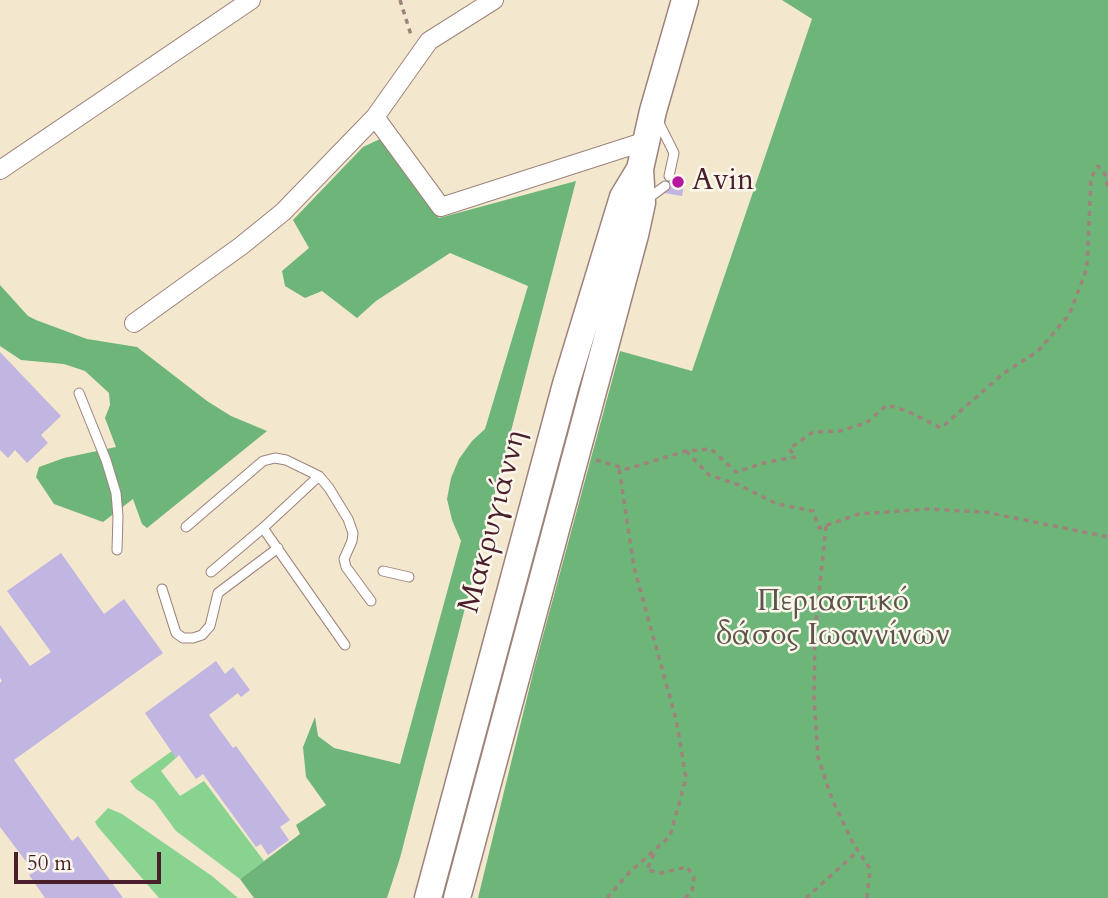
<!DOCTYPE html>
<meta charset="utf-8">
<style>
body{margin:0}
#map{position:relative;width:1108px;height:898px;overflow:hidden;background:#f3e7ce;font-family:Cardo,serif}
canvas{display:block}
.scale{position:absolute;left:14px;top:852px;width:147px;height:32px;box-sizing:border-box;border:4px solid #4a1f2b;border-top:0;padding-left:9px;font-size:21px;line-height:24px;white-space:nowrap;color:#4a1f2b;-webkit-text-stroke:5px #fbf7ec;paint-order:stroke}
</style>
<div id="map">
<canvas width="1108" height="898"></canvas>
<div class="scale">50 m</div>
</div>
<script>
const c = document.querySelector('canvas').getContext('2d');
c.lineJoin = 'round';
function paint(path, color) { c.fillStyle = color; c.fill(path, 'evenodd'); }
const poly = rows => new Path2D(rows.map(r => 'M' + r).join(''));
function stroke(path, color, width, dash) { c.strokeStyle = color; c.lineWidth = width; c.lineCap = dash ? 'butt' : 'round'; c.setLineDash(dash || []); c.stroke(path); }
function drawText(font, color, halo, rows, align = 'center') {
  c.font = font + ' Cardo,serif'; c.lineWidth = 5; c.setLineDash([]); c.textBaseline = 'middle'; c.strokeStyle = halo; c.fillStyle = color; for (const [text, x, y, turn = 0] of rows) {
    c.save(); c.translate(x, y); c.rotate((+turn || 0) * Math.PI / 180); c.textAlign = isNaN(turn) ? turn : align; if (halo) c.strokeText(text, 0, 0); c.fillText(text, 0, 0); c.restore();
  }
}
paint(poly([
 [172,751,176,758,161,771,180,796,204,781,264,861,240,879,176,831,154,801,136,789,130,781],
 [108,808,122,814,212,876,238,898,159,898,98,827,95,822]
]), '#89d390');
paint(poly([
 [782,0,1108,0,1108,898,478,898,534,669,620,351,692,371,812,19],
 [380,139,439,218,576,181,400,858,387,898,254,898,240,879,300,834,296,825,326,805,306,777,303,747,315,717,318,736,334,748,400,764,461,541,452,520,447,499,451,478,459,459,472,441,485,429,528,286,450,253,376,301,357,318,322,291,305,298,285,286,282,271,309,248,293,220,363,147],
 [0,285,28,316,36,320,87,339,137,347,207,401,231,416,267,431,147,528,142,524,133,499,103,522,54,504,36,477,39,467,64,458,116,447,105,418,110,405,109,393,85,371,64,364,21,360,0,346]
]), '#6eb57a');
paint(poly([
 [666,176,685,179,682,196,664,193],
 [0,352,61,416,41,435,48,443,27,463,15,450,8,458,0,450],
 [61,553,104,614,124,599,163,653,14,760,72,841,78,836,123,898,45,898,29,875,34,872,0,827,0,683,2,681,0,678,0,625,30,666,51,652,7,591],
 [216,661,225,674,233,667,250,690,241,697,238,693,209,715,233,748,236,746,290,820,280,827,289,840,268,855,261,844,256,847,203,774,196,779,179,755,176,758,145,713]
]), '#c1b5e1');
const lane = poly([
 [657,119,674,153,669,176],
 [646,200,665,186],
 [79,393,106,460,116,493,118,516,117,550],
 [186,527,263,461,275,458,286,460,319,476,329,488,348,519,353,533,352,541,344,559,346,567,371,601],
 [263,528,345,645],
 [383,571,409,577],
 [211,572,263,528,319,476],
 [162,589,176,633,183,638,193,638,202,635,210,626,218,593,278,548]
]);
const street = poly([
 [375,117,441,207,646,141],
 [0,170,251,0],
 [134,323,241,246,283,212,375,117,429,41,494,0]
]);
const primary = poly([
 [428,898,566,384,623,197,640,169,653,111,685,0],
 [457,898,635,235,642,203,640,169]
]);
stroke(lane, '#9e837c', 11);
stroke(street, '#9e837c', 20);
stroke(primary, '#9e837c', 29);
stroke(poly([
 [400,0,411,35],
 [686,451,709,475,739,485,777,504,813,511,819,528,859,514,928,509,985,512,1108,537],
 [596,460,627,469,686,451,711,449,736,472,767,462,796,457,789,449,813,432,840,431,866,423,887,405,907,411,941,428,1004,373,1038,351,1069,315,1087,268,1091,178,1098,166,1105,174,1108,188],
 [826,526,815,632,814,698,818,757,832,799,853,843,870,869,867,898],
 [654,854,647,870,661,873,687,867,694,877,692,892,685,898],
 [607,898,629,873,670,836,686,778,676,719,634,567,619,468],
 [806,898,858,851]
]), '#9e837c', 3.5, [5, 5]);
stroke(lane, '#fff', 9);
stroke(street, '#fff', 18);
stroke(primary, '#fff', 26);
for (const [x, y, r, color] of [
 [678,182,7,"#b5179e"]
]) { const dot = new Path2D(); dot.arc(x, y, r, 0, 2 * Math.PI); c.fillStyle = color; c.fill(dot); stroke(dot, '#fbf7ec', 2.5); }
drawText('30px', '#4a1f2b', '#fbf7ec', [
 ["Avin",692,182]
], 'left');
drawText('30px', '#4a1f2b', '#fbf7ec', [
 ["Μακρυγιάννη",494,522,-75]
]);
drawText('30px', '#5d5549', '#fbf7ec', [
 ["Περιαστικό",833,603],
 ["δάσος Ιωαννίνων",833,637]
]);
</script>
